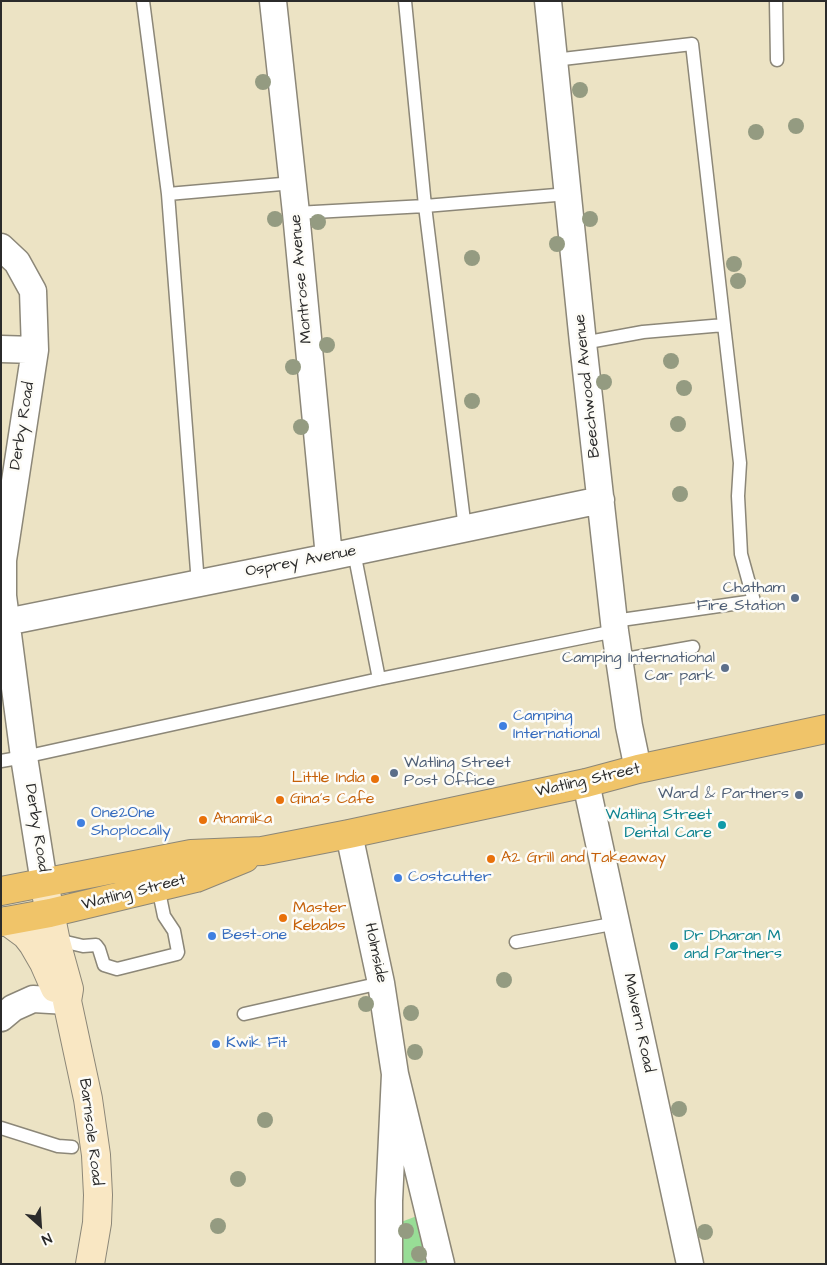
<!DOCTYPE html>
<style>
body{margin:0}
#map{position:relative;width:827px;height:1265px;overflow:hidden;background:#ece3c4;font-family:"Architects Daughter",sans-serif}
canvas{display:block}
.frame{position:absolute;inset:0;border:2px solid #2b2b2b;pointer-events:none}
.north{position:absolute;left:15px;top:1200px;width:50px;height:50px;-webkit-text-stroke:4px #fdfcf7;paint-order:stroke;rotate:154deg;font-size:14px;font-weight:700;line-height:20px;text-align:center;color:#2b2b2b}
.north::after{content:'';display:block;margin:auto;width:18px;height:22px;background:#2b2b2b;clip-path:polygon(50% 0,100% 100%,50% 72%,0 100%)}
</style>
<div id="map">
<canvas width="827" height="1265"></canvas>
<div class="frame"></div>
<div class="north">N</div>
</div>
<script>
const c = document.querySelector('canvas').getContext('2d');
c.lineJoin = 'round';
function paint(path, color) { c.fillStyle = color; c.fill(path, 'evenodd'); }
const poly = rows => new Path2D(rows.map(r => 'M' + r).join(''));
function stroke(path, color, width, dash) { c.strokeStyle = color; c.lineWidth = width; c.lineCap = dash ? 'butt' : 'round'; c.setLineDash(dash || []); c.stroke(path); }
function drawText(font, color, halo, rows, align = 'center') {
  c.font = font + ' "Architects Daughter",sans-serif'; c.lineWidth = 5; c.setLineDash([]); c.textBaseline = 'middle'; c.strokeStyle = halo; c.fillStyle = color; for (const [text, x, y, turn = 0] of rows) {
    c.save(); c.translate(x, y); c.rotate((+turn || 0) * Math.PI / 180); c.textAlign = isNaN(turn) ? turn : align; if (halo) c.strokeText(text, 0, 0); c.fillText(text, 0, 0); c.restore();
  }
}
paint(poly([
 [425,1213,435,1264,399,1264,401,1222]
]), '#98dd96');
const lane = poly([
 [143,1,168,194,198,584],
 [405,1,425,206,465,529],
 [776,1,777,60],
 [554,60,692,44,724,325],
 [168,194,293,183],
 [296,213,425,206,568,194],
 [583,343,643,332,724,325,740,463,738,496,741,554,754,601,614,621],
 [354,552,379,679],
 [620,660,693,647],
 [1,761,24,757,379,679,615,631],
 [56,942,66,942,83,946,96,945,99,949,104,965,117,969,177,954,178,952,174,931,164,916,158,887],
 [516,942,617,923],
 [244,1014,381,983],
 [1,1128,58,1146,72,1147]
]);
const street = poly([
 [273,1,296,213,329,557],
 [548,1,583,343,615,631,629,726,638,769],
 [1,247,17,262,33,291,35,350,3,560,3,596,24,757,44,883],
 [1,349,35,350],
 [1,623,329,557,601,500],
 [586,783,690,1264],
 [349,834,381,983,395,1074],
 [1,1018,13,1008,33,999,67,1001],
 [389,1264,389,1201,395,1074,441,1264]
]);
const secondary = poly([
 [44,883,56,942,69,989,67,1001,88,1099,96,1155,98,1195,97,1223,90,1264],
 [7,921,26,935,33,944,44,963,55,988]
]);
const primary = poly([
 [1,891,191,854,262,851,349,834,586,783,638,769,826,729],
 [1,922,50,913,196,878,245,858]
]);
stroke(lane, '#8c8778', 15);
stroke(street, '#8c8778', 29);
stroke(secondary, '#8c8778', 30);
stroke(primary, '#8c8778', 30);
stroke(lane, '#fff', 12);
stroke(street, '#fff', 26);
stroke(secondary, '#f9e7c3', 28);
stroke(primary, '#f0c469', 28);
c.fillStyle = '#949b81';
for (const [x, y] of [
 [263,82],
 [580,90],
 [796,126],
 [756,132],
 [275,219],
 [590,219],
 [318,222],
 [557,244],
 [472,258],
 [734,264],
 [738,281],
 [327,345],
 [671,361],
 [293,367],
 [604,382],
 [684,388],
 [472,401],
 [678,424],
 [301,427],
 [680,494],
 [504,980],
 [366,1004],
 [411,1013],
 [415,1052],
 [679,1109],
 [265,1120],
 [238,1179],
 [218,1226],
 [406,1231],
 [705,1232],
 [419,1254]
]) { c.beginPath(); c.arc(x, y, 8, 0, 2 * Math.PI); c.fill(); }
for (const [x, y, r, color] of [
 [795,598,5,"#5c6f8a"],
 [725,668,5,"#5c6f8a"],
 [503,726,5,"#3f7fe0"],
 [394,773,5,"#5c6f8a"],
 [375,779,5,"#e8710a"],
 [799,795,5,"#5c6f8a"],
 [280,800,5,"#e8710a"],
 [203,820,5,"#e8710a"],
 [81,823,5,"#3f7fe0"],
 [722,825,5,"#0f9aa8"],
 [491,859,5,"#e8710a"],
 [398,878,5,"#3f7fe0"],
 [283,918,5,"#e8710a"],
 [212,936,5,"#3f7fe0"],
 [674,946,5,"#0f9aa8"],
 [216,1044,5,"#3f7fe0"]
]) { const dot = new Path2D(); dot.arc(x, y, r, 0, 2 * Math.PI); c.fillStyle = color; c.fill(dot); stroke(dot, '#fdfcf7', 2); }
drawText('16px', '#2b2b2b', '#fdfcf7', [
 ["Montrose Avenue",302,279,-95],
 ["Beechwood Avenue",588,386,-96],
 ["Derby Road",23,426,-81],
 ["Osprey Avenue",301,562,-11],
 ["Watling Street",588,781,-13],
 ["Derby Road",36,828,81],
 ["Watling Street",134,893,-14],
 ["Holmside",375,953,78],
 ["Malvern Road",638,1023,78],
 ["Barnsole Road",90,1132,83]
]);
drawText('16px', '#4e5e75', '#fdfcf7', [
 ["Chatham",785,589],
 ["Fire Station",785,607],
 ["Camping International",715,659],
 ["Car park",715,677],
 ["Watling Street",404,764,"left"],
 ["Post Office",404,782,"left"],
 ["Ward & Partners",789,795]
], 'right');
drawText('16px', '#366cbe', '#fdfcf7', [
 ["Camping",513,717],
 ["International",513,735],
 ["One2One",91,814],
 ["Shoplocally",91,832],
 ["Costcutter",408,878],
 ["Best-one",222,936],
 ["Kwik Fit",226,1044]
], 'left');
drawText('16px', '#c56008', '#fdfcf7', [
 ["Little India",365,779,"right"],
 ["Gina's Cafe",290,800],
 ["Anamika",213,820],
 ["A2 Grill and Takeaway",501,859],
 ["Master",293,909],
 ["Kebabs",293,927]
], 'left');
drawText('16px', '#0d838f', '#fdfcf7', [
 ["Watling Street",712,816],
 ["Dental Care",712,834],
 ["Dr Dharan M",684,937,"left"],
 ["and Partners",684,955,"left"]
], 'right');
</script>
